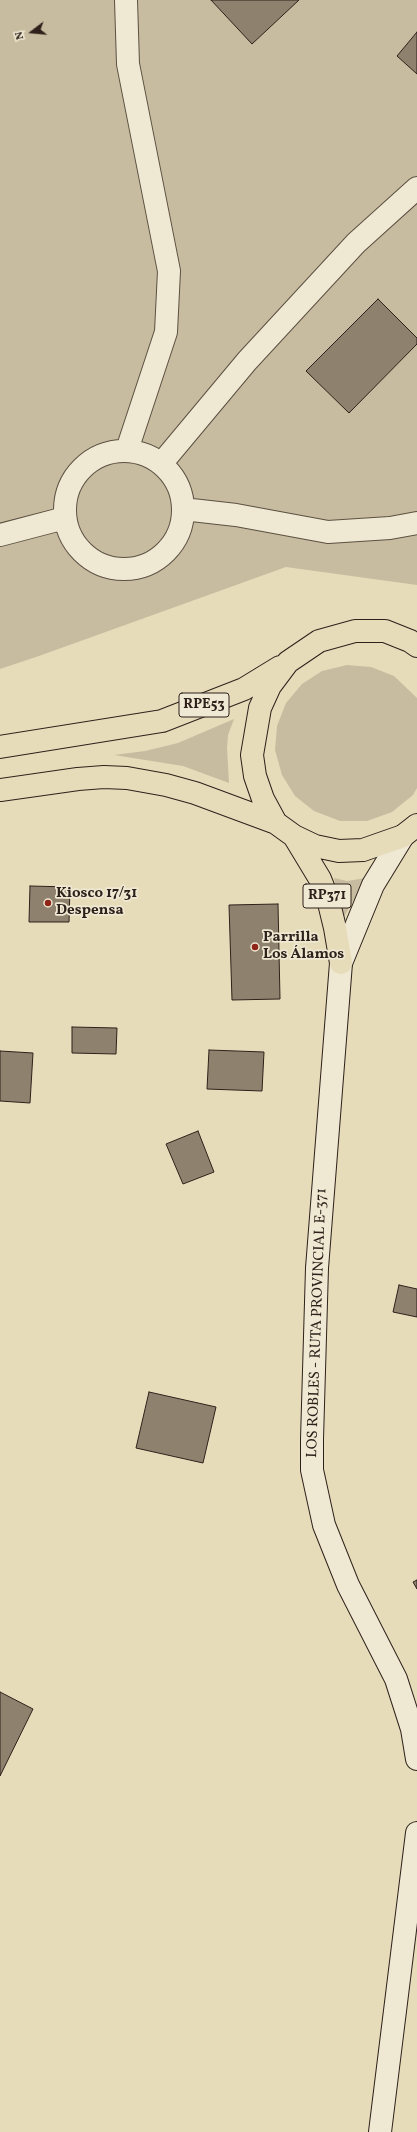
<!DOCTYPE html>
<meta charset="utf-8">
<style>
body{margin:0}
#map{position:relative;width:417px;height:2132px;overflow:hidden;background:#e6dcba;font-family:Vollkorn,serif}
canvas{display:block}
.north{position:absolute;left:12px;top:12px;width:40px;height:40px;-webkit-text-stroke:3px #efe8d2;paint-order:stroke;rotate:254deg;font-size:11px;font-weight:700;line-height:16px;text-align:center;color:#2e211b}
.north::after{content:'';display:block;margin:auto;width:14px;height:18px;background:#2e211b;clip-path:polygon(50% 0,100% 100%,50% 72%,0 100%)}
</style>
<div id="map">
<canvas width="417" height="2132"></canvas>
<div class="north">N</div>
</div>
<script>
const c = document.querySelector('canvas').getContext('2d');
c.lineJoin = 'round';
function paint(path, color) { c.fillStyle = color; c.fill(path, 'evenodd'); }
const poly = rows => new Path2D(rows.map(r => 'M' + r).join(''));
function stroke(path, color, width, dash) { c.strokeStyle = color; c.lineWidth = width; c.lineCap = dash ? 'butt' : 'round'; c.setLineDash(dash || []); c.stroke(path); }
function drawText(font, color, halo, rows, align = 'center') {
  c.font = font + ' Vollkorn,serif'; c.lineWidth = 3.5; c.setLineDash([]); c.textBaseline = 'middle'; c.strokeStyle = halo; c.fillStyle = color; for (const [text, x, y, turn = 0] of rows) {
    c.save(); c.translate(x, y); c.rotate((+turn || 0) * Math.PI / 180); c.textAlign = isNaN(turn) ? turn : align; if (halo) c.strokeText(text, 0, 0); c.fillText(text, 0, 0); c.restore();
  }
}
paint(poly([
 [0,0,417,0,417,585,286,567,39,656,0,669],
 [347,665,371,667,394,676,417,698,417,788,413,795,392,812,367,821,340,821,314,811,295,796,282,775,275,750,277,726,286,703,302,684,322,671],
 [234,719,228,735,227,748,229,783,183,766,114,755,145,751,178,743],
 [334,878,347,881,366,878,344,917]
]), '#c7bc9f');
const building = poly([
 [211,0,299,0,252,44,211,0],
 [417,32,417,74,397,56,417,32],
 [378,299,417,338,417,344,349,413,306,371,378,299],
 [30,886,70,887,69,922,29,922,30,886],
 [278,904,280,999,232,1000,229,905,278,904],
 [72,1027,117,1028,116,1054,72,1053,72,1027],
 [209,1050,264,1052,262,1091,207,1089,209,1050],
 [0,1051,33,1053,30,1103,0,1101,0,1051],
 [198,1131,214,1172,183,1184,166,1144,198,1131],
 [399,1285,417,1289,417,1317,393,1312,399,1285],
 [149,1392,216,1407,203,1463,136,1448,149,1392],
 [417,1580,417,1589,413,1582,417,1580],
 [0,1692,33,1709,0,1776,0,1692]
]);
paint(building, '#8e826e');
stroke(building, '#2e211b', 1);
const minor = poly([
 [126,0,128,64,169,271,166,332,127,450],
 '65 510a59 59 0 1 1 118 0a59 59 0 1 1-118 0Z',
 [161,464,247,361,356,243,417,188],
 [183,509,236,515,328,532,390,528,417,523],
 [0,535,65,518]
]);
const secondary = poly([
 [403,836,373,885,341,963,317,1268,312,1439,312,1470,324,1525,348,1585,396,1679,412,1729,417,1759],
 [380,2132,417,1833]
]);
const primary = poly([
 [417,646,410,641,385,631,355,631,319,641,288,662,270,686,260,708,252,755,255,776,263,799,276,823,294,836,315,846,339,851,363,850,403,836,417,825],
 [0,747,162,721,244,689,280,667],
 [0,790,78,779,104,777,127,778,166,785,195,793,276,823],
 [294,836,320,879,328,899,335,928,341,963]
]);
stroke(minor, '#5c5043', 24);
stroke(secondary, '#2e211b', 24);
stroke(primary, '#2e211b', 24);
stroke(minor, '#efe8d2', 22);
stroke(secondary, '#efe8d2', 22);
stroke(primary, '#e6dcba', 22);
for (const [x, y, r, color] of [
 [48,903,4,"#8f2418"],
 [255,947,4,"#8f2418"]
]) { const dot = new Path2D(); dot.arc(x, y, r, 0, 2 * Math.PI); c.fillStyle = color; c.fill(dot); stroke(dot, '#efe8d2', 1.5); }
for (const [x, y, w] of [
 [204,705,50],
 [327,896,48]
]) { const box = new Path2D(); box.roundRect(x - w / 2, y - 12, w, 24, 3); c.fillStyle = '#efe8d2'; c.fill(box); stroke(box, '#2e211b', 1); }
drawText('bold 14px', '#2e211b', null, [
 ["RPE53",204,705],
 ["RP371",327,896]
]);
drawText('bold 15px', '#2e211b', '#efe8d2', [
 ["Kiosco 17/31",56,894],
 ["Despensa",56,911],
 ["Parrilla",263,938],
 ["Los Álamos",263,955]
], 'left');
drawText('15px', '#2e211b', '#efe8d2', [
 ["LOS ROBLES - RUTA PROVINCIAL E-371",318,1323,-88]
]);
</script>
